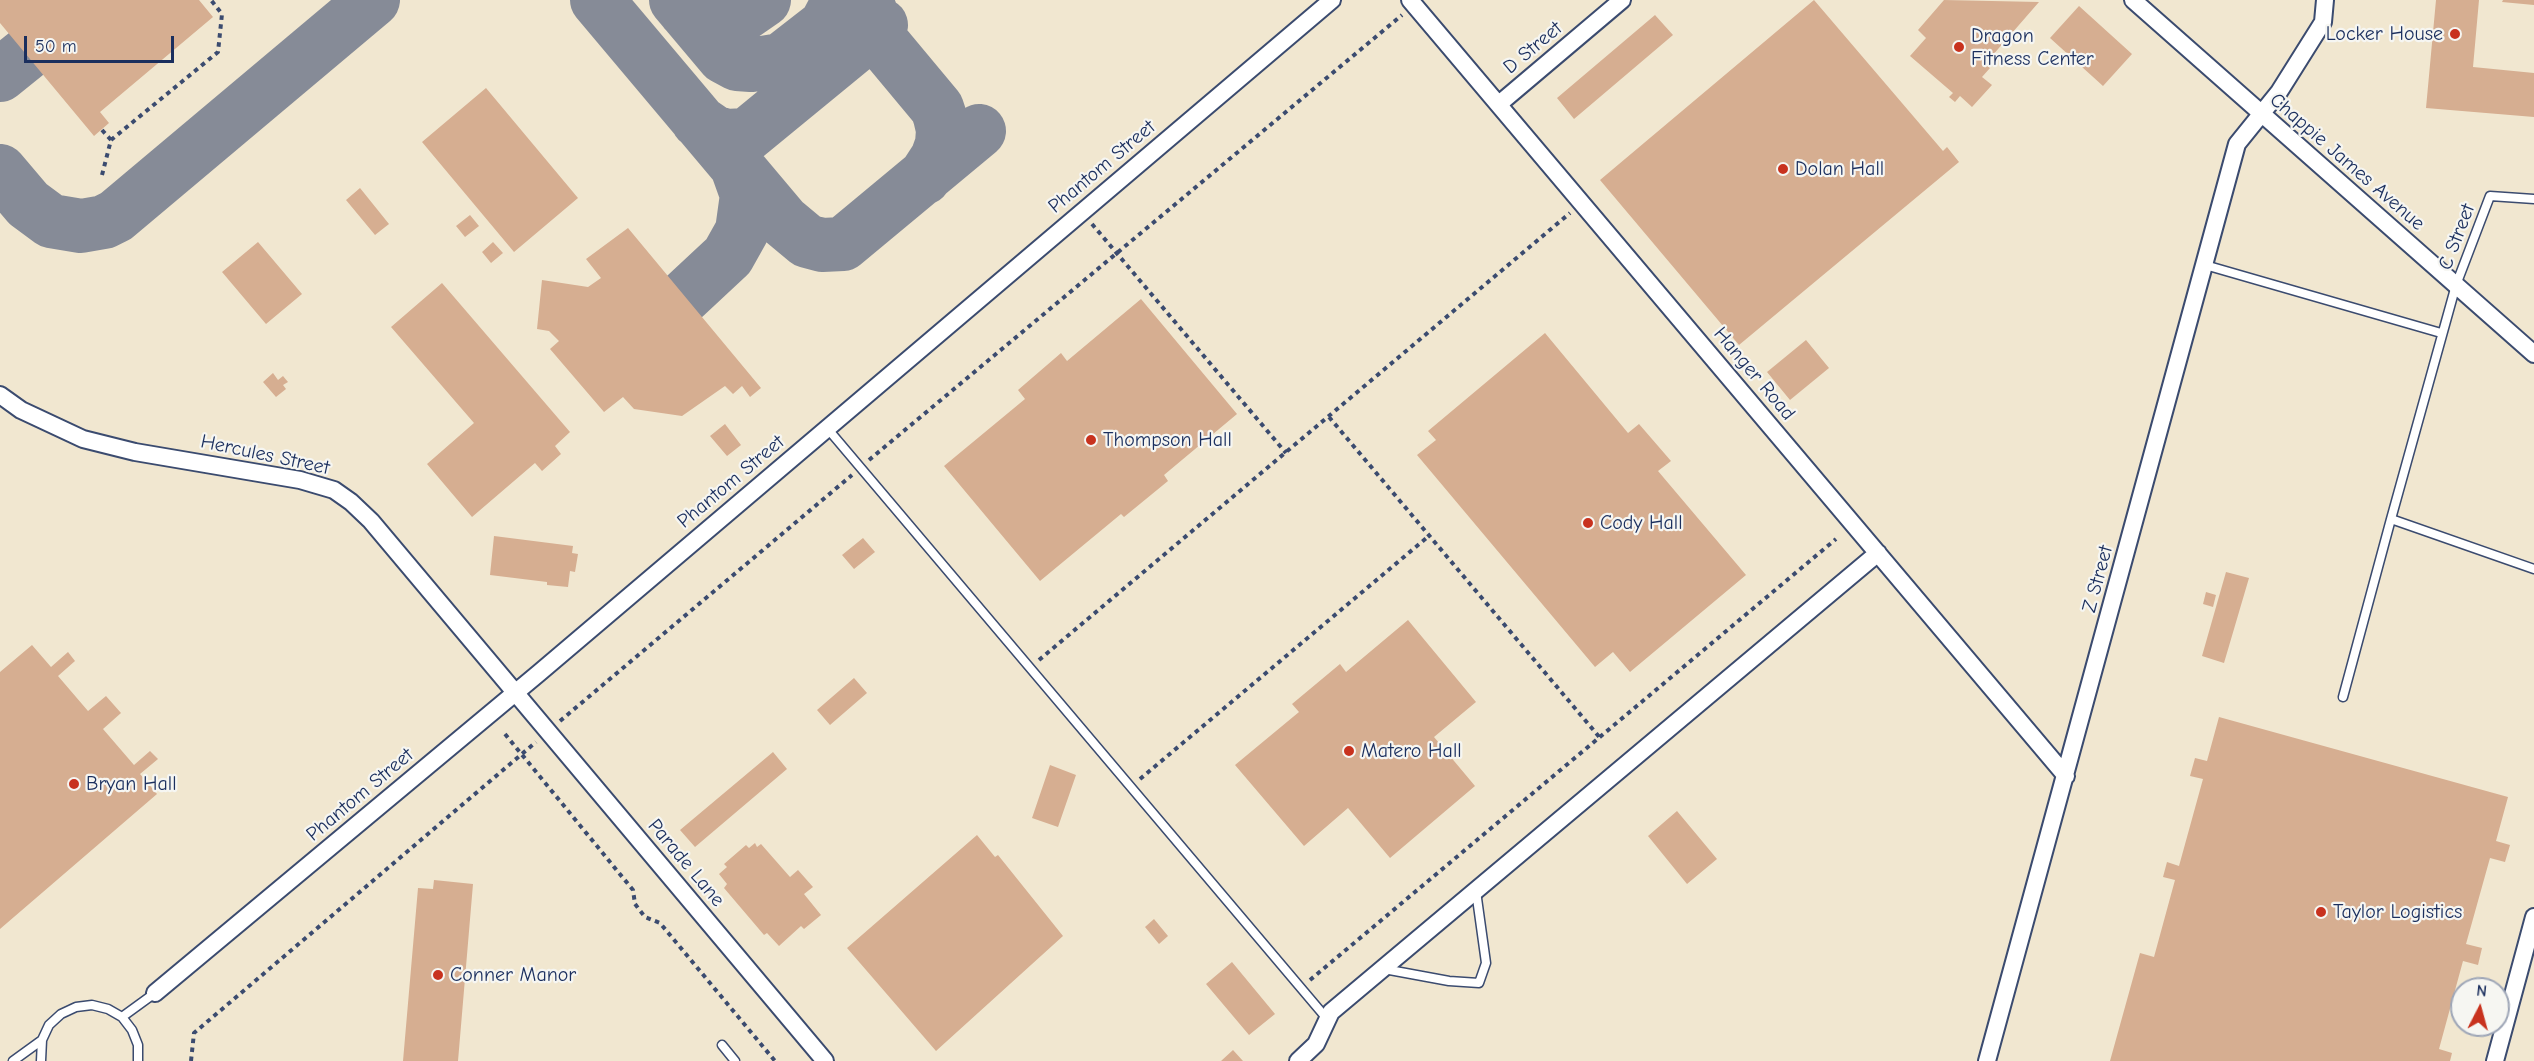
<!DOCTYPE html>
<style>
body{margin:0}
#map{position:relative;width:2534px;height:1061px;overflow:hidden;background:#f1e7d0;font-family:"Comic Neue",sans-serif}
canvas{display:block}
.north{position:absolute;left:2450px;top:977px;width:60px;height:60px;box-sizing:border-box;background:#f6f6f2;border:2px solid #9ea6b7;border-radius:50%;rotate:6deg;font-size:16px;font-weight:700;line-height:24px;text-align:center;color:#1b2f5e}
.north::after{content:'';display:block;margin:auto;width:21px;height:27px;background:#c8321e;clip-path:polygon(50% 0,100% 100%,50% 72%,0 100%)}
.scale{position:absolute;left:24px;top:36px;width:150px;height:27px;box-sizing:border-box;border:3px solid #1b2f5e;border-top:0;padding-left:8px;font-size:18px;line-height:21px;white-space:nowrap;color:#1b2f5e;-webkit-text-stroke:4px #f6f6f2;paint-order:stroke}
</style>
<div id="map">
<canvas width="2534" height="1061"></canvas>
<div class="north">N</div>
<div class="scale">50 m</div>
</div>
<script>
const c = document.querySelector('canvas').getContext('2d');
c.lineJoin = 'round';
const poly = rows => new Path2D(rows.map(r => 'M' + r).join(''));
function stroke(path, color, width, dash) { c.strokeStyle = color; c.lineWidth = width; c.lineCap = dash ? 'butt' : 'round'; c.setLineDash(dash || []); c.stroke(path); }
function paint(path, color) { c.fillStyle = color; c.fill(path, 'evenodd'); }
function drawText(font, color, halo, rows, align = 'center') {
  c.font = font + ' "Comic Neue",sans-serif'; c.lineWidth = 4.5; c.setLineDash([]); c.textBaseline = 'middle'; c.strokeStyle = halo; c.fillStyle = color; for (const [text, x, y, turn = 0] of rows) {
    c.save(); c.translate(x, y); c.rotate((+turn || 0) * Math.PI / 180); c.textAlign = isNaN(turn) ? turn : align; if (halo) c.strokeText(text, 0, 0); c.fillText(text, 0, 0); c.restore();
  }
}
stroke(poly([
 [597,0,783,221,807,241,822,245,843,244,979,131],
 [676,0,724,57,737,64,751,65,781,60,826,25,839,0],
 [866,0,882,42,937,108,940,117,943,130,942,144,937,158,924,178],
 [685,11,721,20,738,18,764,0],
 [0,75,26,54],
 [698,121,714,132,726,136,747,135,881,25],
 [0,171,28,204,51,221,81,226,104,222,116,216,373,0],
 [684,297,728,256,742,231,747,195,737,167]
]), '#868b97', 54);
paint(poly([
 [0,0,199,0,213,17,100,112,109,123,94,136,0,23],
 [1814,0,1943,151,1947,147,1959,162,1739,345,1600,180],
 [1944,0,2039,2,1985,64,1990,68,1982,77,1992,85,1972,107,1960,96,1955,102,1949,97,1953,93,1910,56,1926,38,1918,30],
 [2436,0,2479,0,2473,67,2534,73,2534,117,2426,108],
 [2503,0,2534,0,2534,5,2502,2],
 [2079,6,2132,54,2103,86,2050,38],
 [1655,15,1673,35,1574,119,1557,98],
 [486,88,578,198,514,252,422,142],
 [360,188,389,224,375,235,346,200],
 [470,215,479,226,465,237,456,226],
 [628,228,761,388,750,397,742,386,733,394,725,386,682,416,634,409,623,397,604,412,550,349,559,341,549,331,537,329,542,280,588,287,601,278,586,259],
 [258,242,302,294,266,324,222,272],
 [493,242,503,253,491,263,482,252],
 [442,283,570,432,555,446,561,454,542,471,535,463,472,517,427,464,474,423,391,327],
 [1141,299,1237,414,1164,475,1168,481,1124,517,1121,514,1040,581,944,466,1025,399,1018,390,1061,353,1067,361],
 [1545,333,1628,433,1639,424,1671,461,1658,471,1746,575,1630,672,1613,652,1595,667,1417,455,1436,440,1428,431],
 [1806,340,1829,368,1790,400,1767,372],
 [273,373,278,380,283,376,288,382,283,385,286,389,276,397,263,382],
 [725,424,741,445,727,456,710,436],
 [494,536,573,546,572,553,578,554,575,572,570,571,568,587,547,585,547,582,490,575],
 [863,538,875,552,854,569,842,555],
 [2226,572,2249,578,2224,663,2202,656],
 [2206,592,2216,595,2213,607,2203,604],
 [1408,620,1476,702,1434,737,1475,786,1390,858,1348,808,1304,846,1235,765,1299,712,1292,704,1340,664,1346,672],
 [32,645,51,667,68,652,75,661,58,676,88,711,106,696,121,713,103,729,134,765,150,751,158,759,140,774,157,794,0,929,0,672],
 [854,678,867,693,830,725,817,710],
 [2219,717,2508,797,2496,841,2510,845,2505,862,2490,858,2466,944,2482,948,2478,965,2463,961,2439,1049,2452,1053,2450,1061,2110,1061,2140,953,2154,957,2175,880,2163,877,2167,862,2179,866,2203,779,2190,776,2195,758,2207,761],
 [773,752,787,769,695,847,680,830],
 [1050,765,1076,775,1058,827,1032,818],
 [1677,811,1717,859,1687,884,1648,836],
 [977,835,995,857,998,855,1063,936,936,1051,847,948],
 [755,843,757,847,761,844,790,877,798,870,813,887,804,894,821,915,804,929,801,926,779,946,767,933,764,935,724,888,727,884,719,874,727,867,724,864,746,845,749,848],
 [434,880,473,884,458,1061,403,1061,418,888,433,889],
 [1154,919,1168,936,1159,944,1145,927],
 [1232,962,1275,1014,1249,1035,1206,984],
 [1233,1050,1243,1061,1221,1061]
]), '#d6ae91');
const service = poly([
 [2534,199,2490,196,2456,285,2391,519,2534,569],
 [2205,265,2441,333],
 [827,428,1328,1020],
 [2343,697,2391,519],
 [1384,969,1449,981,1479,983,1486,963,1476,891],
 [122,1017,155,993],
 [722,1045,735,1061],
 [13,1061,42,1040],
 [41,1061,42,1040,49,1025,61,1014,76,1007,92,1005,108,1009,122,1017,132,1030,138,1045,138,1061]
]);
const minor = poly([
 [1410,0,2066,776],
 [2133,0,2534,354],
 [1499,104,1622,0],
 [0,395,21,410,83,439,135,452,300,480,334,490,351,502,371,521,825,1061],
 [155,993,539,673,1332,0],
 [1298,1061,1316,1044,1331,1012,1878,553],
 [1987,1061,2237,144,2279,92,2323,22,2325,0],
 [2495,1061,2534,917]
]);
stroke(service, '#3b4b6f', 11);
stroke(minor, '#3b4b6f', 20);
stroke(poly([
 [102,130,111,140],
 [102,175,111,140,218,52,222,14,211,0],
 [1092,224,1286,453],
 [1329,417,1601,739],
 [869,460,1402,15],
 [1039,660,1570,213],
 [560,721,852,475],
 [505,734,633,890,635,904,645,917,660,923,775,1061],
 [1140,779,1430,535],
 [1310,980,1836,539],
 [191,1061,194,1033,536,742]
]), '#3b4b6f', 4, [4.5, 4.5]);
stroke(service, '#fff', 8);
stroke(minor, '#fff', 16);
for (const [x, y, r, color] of [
 [2455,34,6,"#c8321e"],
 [1959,47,6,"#c8321e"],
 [1783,169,6,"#c8321e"],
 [1091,440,6,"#c8321e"],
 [1588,523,6,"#c8321e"],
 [1349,751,6,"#c8321e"],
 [74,784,6,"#c8321e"],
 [2321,912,6,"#c8321e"],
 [438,975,6,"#c8321e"]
]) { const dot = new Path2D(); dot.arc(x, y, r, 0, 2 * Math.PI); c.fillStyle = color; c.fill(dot); stroke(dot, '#f6f6f2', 2); }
drawText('20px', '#1b2f5e', '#f6f6f2', [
 ["Locker House",2443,34,"right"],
 ["Dragon",1971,36],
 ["Fitness Center",1971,59],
 ["Dolan Hall",1795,169],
 ["Thompson Hall",1103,440],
 ["Cody Hall",1600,523],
 ["Matero Hall",1361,751],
 ["Bryan Hall",86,784],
 ["Taylor Logistics",2333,912],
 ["Conner Manor",450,975]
], 'left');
drawText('20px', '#1b2f5e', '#f6f6f2', [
 ["D Street",1533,48,-40],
 ["Chappie James Avenue",2347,162,41],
 ["Phantom Street",1102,167,-40],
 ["C Street",2457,237,-69],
 ["Hanger Road",1754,374,50],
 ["Hercules Street",265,455,12],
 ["Phantom Street",731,482,-40],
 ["Z Street",2098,579,-75],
 ["Phantom Street",360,795,-40],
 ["Parade Lane",686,863,50]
]);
</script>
